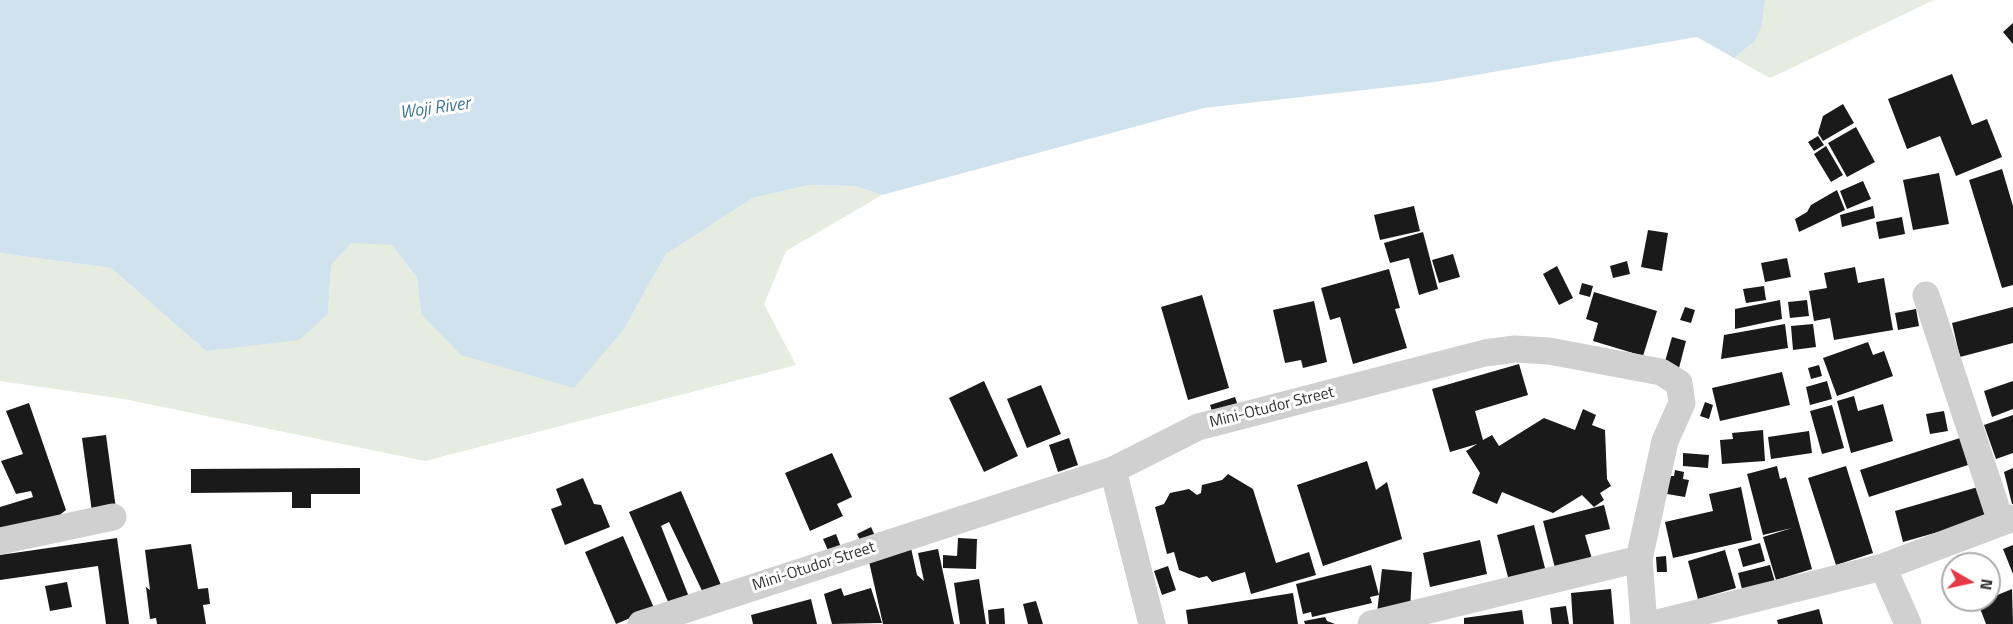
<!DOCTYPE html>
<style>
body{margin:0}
#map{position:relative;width:2013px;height:624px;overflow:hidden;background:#fff;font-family:"Titillium Web",sans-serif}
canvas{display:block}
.north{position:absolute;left:1941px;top:552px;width:60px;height:60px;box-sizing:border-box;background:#fff;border:2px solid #adadad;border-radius:50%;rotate:99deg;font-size:16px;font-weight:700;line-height:24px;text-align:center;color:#333}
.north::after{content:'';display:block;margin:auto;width:21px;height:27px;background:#e63946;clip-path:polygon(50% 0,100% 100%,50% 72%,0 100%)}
</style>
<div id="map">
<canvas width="2013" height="624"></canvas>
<div class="north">N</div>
</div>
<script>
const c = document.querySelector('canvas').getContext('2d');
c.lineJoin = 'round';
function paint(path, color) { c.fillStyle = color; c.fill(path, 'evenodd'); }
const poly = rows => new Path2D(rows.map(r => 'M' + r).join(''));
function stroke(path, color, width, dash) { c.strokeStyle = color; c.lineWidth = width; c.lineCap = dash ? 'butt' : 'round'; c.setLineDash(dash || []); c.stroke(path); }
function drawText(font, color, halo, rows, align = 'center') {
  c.font = font + ' "Titillium Web",sans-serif'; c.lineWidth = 6; c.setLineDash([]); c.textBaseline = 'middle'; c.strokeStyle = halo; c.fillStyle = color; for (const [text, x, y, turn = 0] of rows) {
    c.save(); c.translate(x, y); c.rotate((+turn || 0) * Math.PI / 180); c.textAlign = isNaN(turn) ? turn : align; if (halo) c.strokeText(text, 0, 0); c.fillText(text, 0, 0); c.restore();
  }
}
paint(poly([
 [1765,0,1934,0,1770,78,1734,58,1755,41,1762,26],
 [809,185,855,186,882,195,786,251,764,304,796,365,425,461,124,399,0,381,0,253,111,268,206,351,328,314,331,265,351,242,392,245,417,278,421,314,624,329,666,254,753,198]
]), '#e6ecdf');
paint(poly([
 [0,0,1765,0,1762,26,1755,41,1734,58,1697,37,1435,82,1204,108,882,195,855,186,809,185,753,198,666,254,624,329,574,388,461,355,421,314,417,278,392,245,351,243,331,265,328,314,299,340,206,351,111,268,0,253]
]), '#cfe2ee');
paint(poly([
 [2013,23,2013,44,2003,32],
 [1952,74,1972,125,1987,119,2002,157,1956,176,1940,136,1907,149,1888,99],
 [1843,104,1854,123,1823,141,1818,133,1823,116],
 [1856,127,1875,162,1847,177,1828,143],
 [1818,136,1824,145,1814,151,1808,142],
 [1826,146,1843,175,1831,182,1814,154],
 [2002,169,2013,206,2013,285,2002,288,1969,180],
 [1939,173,1949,224,1913,230,1903,180],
 [1863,181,1871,199,1847,209,1840,191],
 [1837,190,1845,210,1799,232,1795,219,1807,212,1811,205],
 [1414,206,1420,231,1380,240,1374,215],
 [1873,206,1875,218,1842,227,1840,215],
 [1902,217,1905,234,1879,239,1876,222],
 [1648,230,1668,233,1662,271,1641,267],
 [1423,232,1438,289,1419,295,1409,258,1390,263,1384,243],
 [1453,254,1460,277,1439,283,1432,260],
 [1787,258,1791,277,1765,282,1761,263],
 [1627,261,1630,274,1613,278,1610,266],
 [1557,266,1573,298,1559,305,1543,274],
 [1855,267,1858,283,1884,278,1893,330,1834,340,1830,318,1814,321,1809,291,1827,288,1824,273],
 [1389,269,1400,308,1395,309,1407,348,1353,364,1340,317,1330,320,1321,288],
 [1582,283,1593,286,1590,297,1579,294],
 [1764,286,1766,300,1746,303,1743,289],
 [1594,292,1657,311,1643,356,1593,341,1598,323,1586,319],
 [1202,295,1229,388,1188,400,1161,307],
 [1780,300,1782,319,1735,329,1735,309],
 [1807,300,1809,316,1790,318,1788,302],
 [1314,301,1327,362,1303,368,1301,360,1285,363,1273,310],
 [1685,307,1695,310,1691,323,1680,320],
 [2013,307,2013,343,1960,357,1952,323],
 [1916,309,1919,326,1898,330,1895,313],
 [1785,324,1788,348,1721,359,1724,335],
 [1813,324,1816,347,1793,350,1791,326],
 [1672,337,1686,341,1679,368,1664,365],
 [1868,342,1873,355,1884,351,1893,376,1837,396,1823,358],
 [1519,364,1528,395,1475,411,1483,440,1492,435,1499,446,1544,418,1575,430,1583,409,1596,415,1592,425,1605,430,1607,479,1611,486,1600,493,1604,500,1594,507,1582,495,1553,513,1502,492,1497,504,1472,493,1480,473,1466,451,1477,444,1450,452,1432,389],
 [1819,365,1822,376,1811,379,1808,368],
 [1782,372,1790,405,1720,421,1712,388],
 [984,381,1018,456,984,472,949,398],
 [1827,381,1832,399,1810,405,1806,387],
 [2013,381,2013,409,1992,417,1984,391],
 [1041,385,1061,434,1027,448,1007,399],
 [1854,396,1858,411,1883,404,1893,441,1851,453,1837,401],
 [1235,397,1238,406,1213,414,1210,405],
 [1705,402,1713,405,1709,419,1700,416],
 [29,403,66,510,52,521,0,533,0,507,33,497,31,491,16,494,1,461,23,454,6,411],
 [1832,405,1844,448,1822,454,1810,411],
 [1944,411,1948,431,1930,434,1926,414],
 [2013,415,2013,453,1996,459,1984,425],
 [1763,430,1765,461,1722,464,1720,440,1733,439,1732,433],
 [1809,431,1812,453,1771,459,1768,437],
 [106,435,116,509,92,512,82,438],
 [1069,438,1078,465,1058,472,1049,445],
 [1960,438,1968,465,1869,497,1860,470],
 [832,453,852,497,837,504,843,516,810,531,785,473],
 [1683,453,1709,455,1708,468,1683,466],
 [1367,461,1376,490,1387,482,1402,539,1323,566,1297,485],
 [1777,466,1780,479,1786,477,1812,569,1776,580,1763,537,1792,528,1763,535,1747,474],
 [1846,466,1873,553,1836,565,1808,478],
 [360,468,360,494,311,494,311,508,292,508,292,492,191,493,191,469],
 [2013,468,2013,504,2012,504,2004,472],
 [1675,470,1684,472,1683,479,1689,480,1685,497,1667,494,1670,476,1674,476],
 [1228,474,1253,489,1276,563,1309,552,1316,575,1251,594,1245,572,1212,582,1207,576,1199,578,1179,570,1174,552,1167,554,1155,507,1164,504,1170,493,1189,489,1197,495,1201,493,1202,485,1222,480],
 [583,478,594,504,601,505,610,527,565,545,551,509,562,505,556,489],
 [1741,487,1752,540,1673,558,1665,522,1713,511,1709,494],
 [1978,487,1987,518,1903,542,1895,511],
 [681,491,724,592,706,599,669,522,661,526,689,597,669,604,629,512],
 [1604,505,1610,529,1585,535,1592,559,1555,568,1543,521],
 [1534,525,1546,572,1509,581,1497,535],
 [871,527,878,543,864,549,857,534],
 [836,534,842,550,830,555,823,539],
 [623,536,654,608,616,624,585,552],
 [117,538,129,624,106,624,98,566,0,580,0,555],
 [958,538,977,539,976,569,943,568,943,555,957,556],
 [1480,540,1487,574,1430,587,1423,553],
 [1760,543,1765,561,1743,567,1738,549],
 [191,544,198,589,208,588,210,604,203,605,206,624,157,624,156,618,150,619,146,587,150,590,145,550],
 [2013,545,2013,574,2003,549],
 [911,548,917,575,924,581,918,553,938,549,954,624,883,624,868,557],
 [1725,550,1736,588,1698,599,1688,561],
 [1666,556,1667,572,1657,572,1656,557],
 [1371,565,1379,595,1370,597,1372,603,1312,617,1311,612,1303,614,1296,584],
 [1770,565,1775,582,1742,589,1738,573],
 [1168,566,1176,590,1162,595,1154,571],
 [1382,569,1412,572,1410,610,1377,613],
 [979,579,986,624,960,624,954,583],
 [67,582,72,607,50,611,45,586],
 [841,588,844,596,871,588,882,623,832,624,824,594],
 [1611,589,1614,624,1573,624,1571,593],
 [2012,589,2013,624,1986,624,1978,603],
 [1293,593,1298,624,1188,624,1186,610],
 [811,599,817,624,753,624,751,615],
 [1036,601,1043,624,1028,624,1023,604],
 [1566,606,1569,624,1552,624,1550,608],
 [1004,608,1005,624,989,624,988,610],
 [1819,609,1823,624,1778,624,1777,620],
 [1522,610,1524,624,1464,624,1464,618],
 [1325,617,1327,621,1335,624,1305,624,1304,621]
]), '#1a1a1a');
stroke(poly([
 [1926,295,2001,522],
 [1113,470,1152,624],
 [0,541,113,517],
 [1883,567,1908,624],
 [641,624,1113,470,1198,427,1485,353,1515,349,1549,351,1661,372,1679,383,1682,403,1665,441,1639,559,1644,624],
 [1371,624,1639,559],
 [1653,624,1883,567,2013,518]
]), '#d0d0d0', 27);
drawText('16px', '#333', '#fff', [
 ["Mini-Otudor Street",1272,408,-14],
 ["Mini-Otudor Street",814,567,-18]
]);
drawText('italic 18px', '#3f7597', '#fff', [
 ["Woji River",435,109,-8]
]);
</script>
